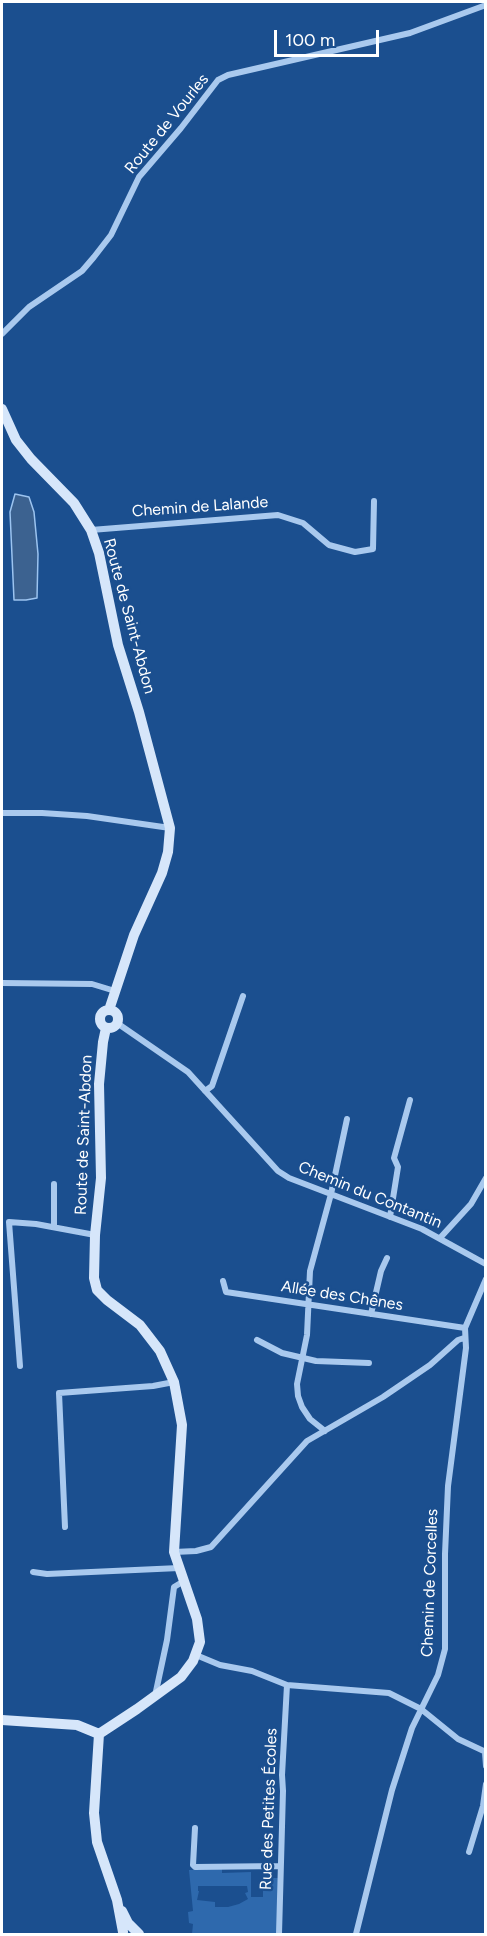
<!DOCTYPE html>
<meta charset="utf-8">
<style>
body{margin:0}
#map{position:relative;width:487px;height:1936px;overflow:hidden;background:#1b4f8f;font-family:Figtree,sans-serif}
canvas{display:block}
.frame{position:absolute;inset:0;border:3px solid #fff;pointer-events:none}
.scale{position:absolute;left:274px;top:30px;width:105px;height:27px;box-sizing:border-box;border:3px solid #fff;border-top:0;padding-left:8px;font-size:18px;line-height:21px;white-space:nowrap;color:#fff;-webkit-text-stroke:4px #1b4f8f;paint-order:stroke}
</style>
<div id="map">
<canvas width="487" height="1936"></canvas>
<div class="frame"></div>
<div class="scale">100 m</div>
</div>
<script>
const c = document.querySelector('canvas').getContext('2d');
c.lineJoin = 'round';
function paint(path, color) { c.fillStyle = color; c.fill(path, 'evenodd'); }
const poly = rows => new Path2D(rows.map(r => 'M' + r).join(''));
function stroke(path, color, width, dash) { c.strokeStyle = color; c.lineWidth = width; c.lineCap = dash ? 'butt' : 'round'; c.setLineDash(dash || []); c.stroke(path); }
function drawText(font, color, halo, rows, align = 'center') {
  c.font = font + ' Figtree,sans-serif'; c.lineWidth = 5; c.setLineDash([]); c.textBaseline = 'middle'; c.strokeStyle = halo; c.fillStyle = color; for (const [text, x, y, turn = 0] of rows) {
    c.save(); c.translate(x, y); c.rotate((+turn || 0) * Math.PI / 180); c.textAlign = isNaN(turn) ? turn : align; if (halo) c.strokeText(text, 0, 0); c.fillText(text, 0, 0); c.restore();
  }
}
paint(poly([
 [222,1869,222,1873,251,1872,251,1897,263,1897,263,1878,278,1878,277,1934,192,1934,193,1924,189,1923,188,1912,193,1911,189,1870],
 [198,1886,247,1886,248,1892,245,1893,248,1899,239,1904,228,1907,215,1907,215,1902,197,1900,199,1891,198,1891]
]), '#2e69ad');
const water = poly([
 [15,494,29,497,34,512,38,554,37,598,26,600,14,600,10,512,15,494]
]);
paint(water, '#3c6290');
stroke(water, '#9cc4f0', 1.5);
stroke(poly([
 [2,334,29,307,82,271,94,257,111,235,139,177,181,128,218,80,228,75,410,33,486,5],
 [91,530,278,515,303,523,329,545,355,552,373,549,374,501],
 [2,813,42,813,87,816,170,828],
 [2,983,92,984,115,991],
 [117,1023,188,1072,278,1171,289,1178,422,1229,486,1264],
 [205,1091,212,1086,243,996],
 [390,1217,398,1167,394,1158,410,1100],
 [54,1227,54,1184],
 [440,1238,471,1204,486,1178],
 [223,1281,226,1292,465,1328],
 [371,1314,381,1271,387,1258],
 [257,1340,282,1353,316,1361,369,1363],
 [20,1366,9,1222,36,1224,95,1235],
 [325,1431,310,1419,302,1407,298,1396,297,1384,307,1335,310,1271,331,1194,347,1119],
 [65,1527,59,1393,153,1386,174,1382],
 [174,1552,196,1551,211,1547,307,1441,383,1397,430,1365,458,1340,464,1338],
 [33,1572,47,1574,179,1568],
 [196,1655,220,1665,252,1671,287,1685,389,1693,421,1709,458,1739,486,1752],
 [155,1696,167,1640,174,1587,184,1581],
 [485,1752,486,1766],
 [195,1828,193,1865,195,1867,280,1866],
 [469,1852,483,1806,486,1784],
 [279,1934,283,1791,282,1775,287,1685],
 [356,1934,392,1790,412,1728,438,1675,445,1649,445,1554,448,1486,466,1348,465,1328,486,1279]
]), '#a9c9ee', 6);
stroke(poly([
 [2,409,16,440,31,459,74,503,91,530,99,553,118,645,139,712,170,828,168,852,162,873,134,935,109,1010],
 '100 1019a9 9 0 1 1 18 0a9 9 0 1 1-18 0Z',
 [2,1720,77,1725,99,1734],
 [99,1734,137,1709,181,1677,193,1661,200,1642,197,1619,174,1552,182,1425,174,1382,160,1351,140,1325,107,1300,97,1290,94,1278,95,1235,101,1178,99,1084,103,1042,106,1028],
 [99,1734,94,1813,97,1842,117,1900,123,1932],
 [122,1911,128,1923,139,1934]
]), '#d6e6fa', 10);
drawText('16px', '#fff', '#1b4f8f', [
 ["Route de Vourles",167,124,-51],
 ["Chemin de Lalande",200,507,-4],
 ["Route de Saint-Abdon",129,616,75],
 ["Route de Saint-Abdon",84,1135,-88],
 ["Chemin du Contantin",370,1195,22],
 ["Allée des Chênes",342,1296,9],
 ["Chemin de Corcelles",430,1583,-88],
 ["Rue des Petites Écoles",269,1809,-88]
]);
</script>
